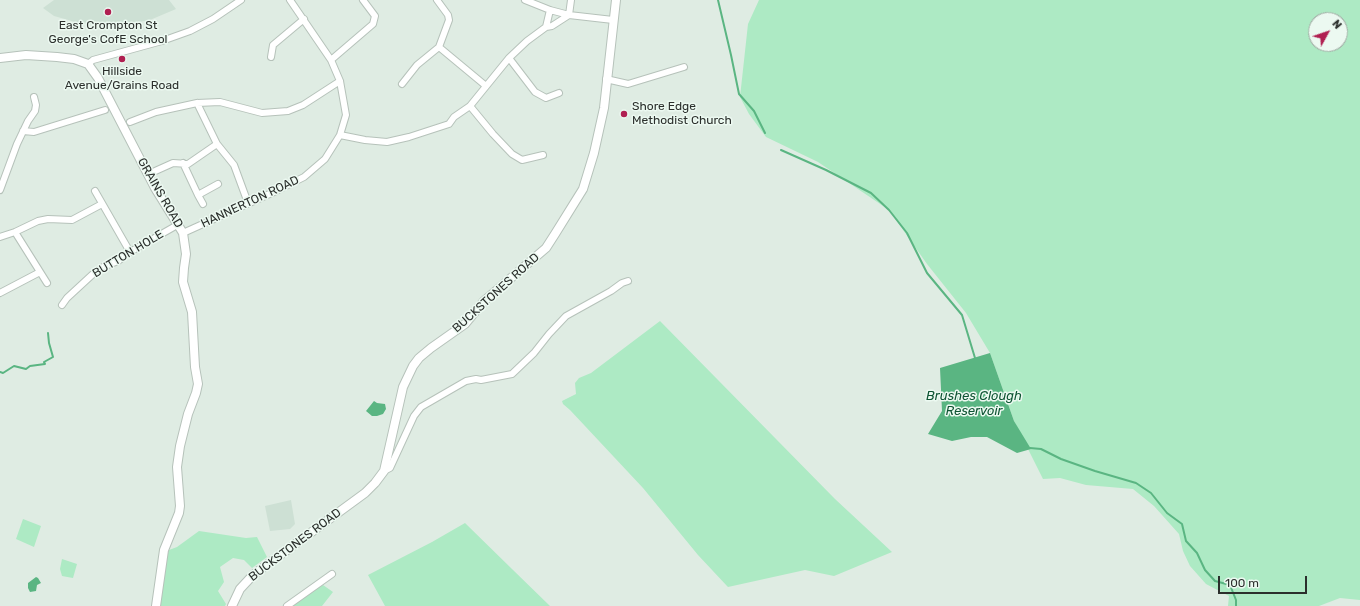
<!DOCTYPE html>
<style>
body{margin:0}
#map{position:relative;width:1360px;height:606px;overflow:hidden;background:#dfece3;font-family:Rubik,sans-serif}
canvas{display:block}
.north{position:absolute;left:1308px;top:12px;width:40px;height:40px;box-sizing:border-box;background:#ecf9f1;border:1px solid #9fa8a2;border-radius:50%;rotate:50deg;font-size:11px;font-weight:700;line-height:16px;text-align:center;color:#2b2f2c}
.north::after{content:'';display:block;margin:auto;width:14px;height:18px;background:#b01f51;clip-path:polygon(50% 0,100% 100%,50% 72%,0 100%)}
.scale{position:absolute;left:1218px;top:576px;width:89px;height:18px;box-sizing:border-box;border:2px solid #2b2f2c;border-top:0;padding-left:5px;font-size:12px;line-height:14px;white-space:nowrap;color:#2b2f2c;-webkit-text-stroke:3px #ecf9f1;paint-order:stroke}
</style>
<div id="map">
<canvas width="1360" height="606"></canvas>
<div class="north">N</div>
<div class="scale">100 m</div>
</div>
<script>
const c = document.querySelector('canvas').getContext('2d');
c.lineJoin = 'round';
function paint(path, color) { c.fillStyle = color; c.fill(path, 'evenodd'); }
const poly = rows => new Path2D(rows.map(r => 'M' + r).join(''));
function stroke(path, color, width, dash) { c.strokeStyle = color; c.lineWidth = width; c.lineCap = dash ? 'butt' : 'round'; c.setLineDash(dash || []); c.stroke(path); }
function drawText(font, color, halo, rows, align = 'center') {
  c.font = font + ' Rubik,sans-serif'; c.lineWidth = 3; c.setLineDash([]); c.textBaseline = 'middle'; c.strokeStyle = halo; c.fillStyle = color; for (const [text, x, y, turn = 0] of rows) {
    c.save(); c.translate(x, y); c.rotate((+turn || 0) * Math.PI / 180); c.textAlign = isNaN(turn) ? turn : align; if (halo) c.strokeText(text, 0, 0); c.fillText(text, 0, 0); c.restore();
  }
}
paint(poly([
 [54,0,169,0,176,9,150,20,114,26,79,23,54,16,43,8],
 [291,500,295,524,290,529,270,531,265,506]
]), '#cde0d4');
paint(poly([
 [759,0,1360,0,1360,600,1340,598,1319,606,1228,606,1229,596,1206,584,1190,566,1183,551,1179,534,1154,506,1133,489,1086,485,1060,478,1043,479,1014,421,990,353,966,313,927,264,889,210,818,162,766,137,749,114,740,97,748,24],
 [1316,20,1340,20,1340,44,1316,44],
 [660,321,835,499,892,552,834,576,805,570,728,587,727,586,698,555,643,488,570,410,563,404,562,401,576,394,575,383,579,378,591,373],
 [23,519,41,526,34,547,16,539],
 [465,523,512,569,550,606,385,606,368,575,432,542],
 [199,531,246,538,257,537,267,557,252,568,244,560,233,558,220,567,224,582,218,591,226,604,225,606,158,606,166,559,169,550,177,547],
 [62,559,77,564,73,578,62,576,60,569],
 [323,585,333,592,322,606,291,606,312,591]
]), '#adeac4');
paint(poly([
 [990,353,1014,421,1031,449,1017,453,987,437,971,437,952,441,928,434,942,411,940,368],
 [374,401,377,403,385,404,386,409,383,414,377,416,372,416,366,411],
 [36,577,38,578,41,583,37,585,36,591,30,592,28,588,28,583]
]), '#5ab582');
stroke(poly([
 [718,0,731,55,739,94,754,111,765,133],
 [781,150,826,170,871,193,889,210,907,233,927,273,962,315,975,358],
 [0,372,3,373,14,366,26,369,30,366,45,364,44,362,53,357,49,343,48,333],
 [1030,448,1041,449,1061,459,1095,471,1136,483,1151,493,1167,513,1182,524,1186,541,1197,553,1205,570,1215,581,1230,585,1236,600,1236,606]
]), '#5ab582', 2);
const street = poly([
 [525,0,550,10,569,15,613,20],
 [546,27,550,10],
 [439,47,486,86],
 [271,57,273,45,304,19],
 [509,58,535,92,546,98,559,93],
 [331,60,373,24,375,16,363,0],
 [88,64,93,60,162,41,190,31,213,19,241,0],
 [606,79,628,84,684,67],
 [402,84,417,65,439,47,449,20,448,15,437,0],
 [197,103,217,144,234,165,248,203],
 [470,106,493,134,512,154,522,160,543,155],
 [130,122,156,112,197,103,220,102,262,113,288,111,303,105,340,81],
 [23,131,34,132,105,110],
 [340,135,365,140,387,142,409,137,449,124,454,117,470,106,509,58,527,41,546,27,552,26,569,15,571,0],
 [183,163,198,195,218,184],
 [153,172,173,163,188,164,217,144],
 [0,190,17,144,28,121,35,111,36,105,34,97],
 [95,191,130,252],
 [198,195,203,204],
 [15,232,47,283],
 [183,233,276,191,304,177,325,159,340,135,346,115,340,81,331,60,290,0],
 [0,237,15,232,38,221,48,219,72,220,102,204],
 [0,293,40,272],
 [62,305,67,298,93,274,103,267,118,261,130,252,179,224],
 [384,471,390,468,414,416,421,407,466,381,476,379,481,380,512,374,534,353,549,334,566,316,611,291,622,283,628,281],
 [287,606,332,574]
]);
const secondary = poly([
 [0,58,26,55,57,57,74,59,88,64,98,78,155,188,183,233,186,254,184,268,183,282,192,312,195,367,198,384,196,393,188,414,180,446,177,467,180,506,179,513,164,550,156,606],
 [232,606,240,589,253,575,365,493,375,483,384,471,403,387,413,366,419,358,431,348,465,324,484,301,546,248,555,234,583,189,594,153,604,108,616,0]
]);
stroke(street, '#b6c2ba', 8);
stroke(secondary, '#b6c2ba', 10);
stroke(street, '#fff', 6);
stroke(secondary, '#fff', 8);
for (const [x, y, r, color] of [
 [108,12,4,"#b01f51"],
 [122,59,4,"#b01f51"],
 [624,114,4,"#b01f51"]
]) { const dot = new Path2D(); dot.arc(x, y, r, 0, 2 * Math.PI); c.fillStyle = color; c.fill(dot); stroke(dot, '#ecf9f1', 1.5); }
drawText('12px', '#2b2f2c', '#ecf9f1', [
 ["East Crompton St",108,26],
 ["George's CofE School",108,40],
 ["Hillside",122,72],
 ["Avenue/Grains Road",122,86],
 ["Shore Edge",632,107,"left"],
 ["Methodist Church",632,121,"left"]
]);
drawText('12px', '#2b2f2c', '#ecf9f1', [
 ["GRAINS ROAD",160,193,60],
 ["HANNERTON ROAD",250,202,-25],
 ["BUTTON HOLE",128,254,-31],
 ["BUCKSTONES ROAD",496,293,-42],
 ["BUCKSTONES ROAD",295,545,-37]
]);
drawText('italic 13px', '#0e5433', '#ecf9f1', [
 ["Brushes Clough",974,396],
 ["Reservoir",974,411]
]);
</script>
